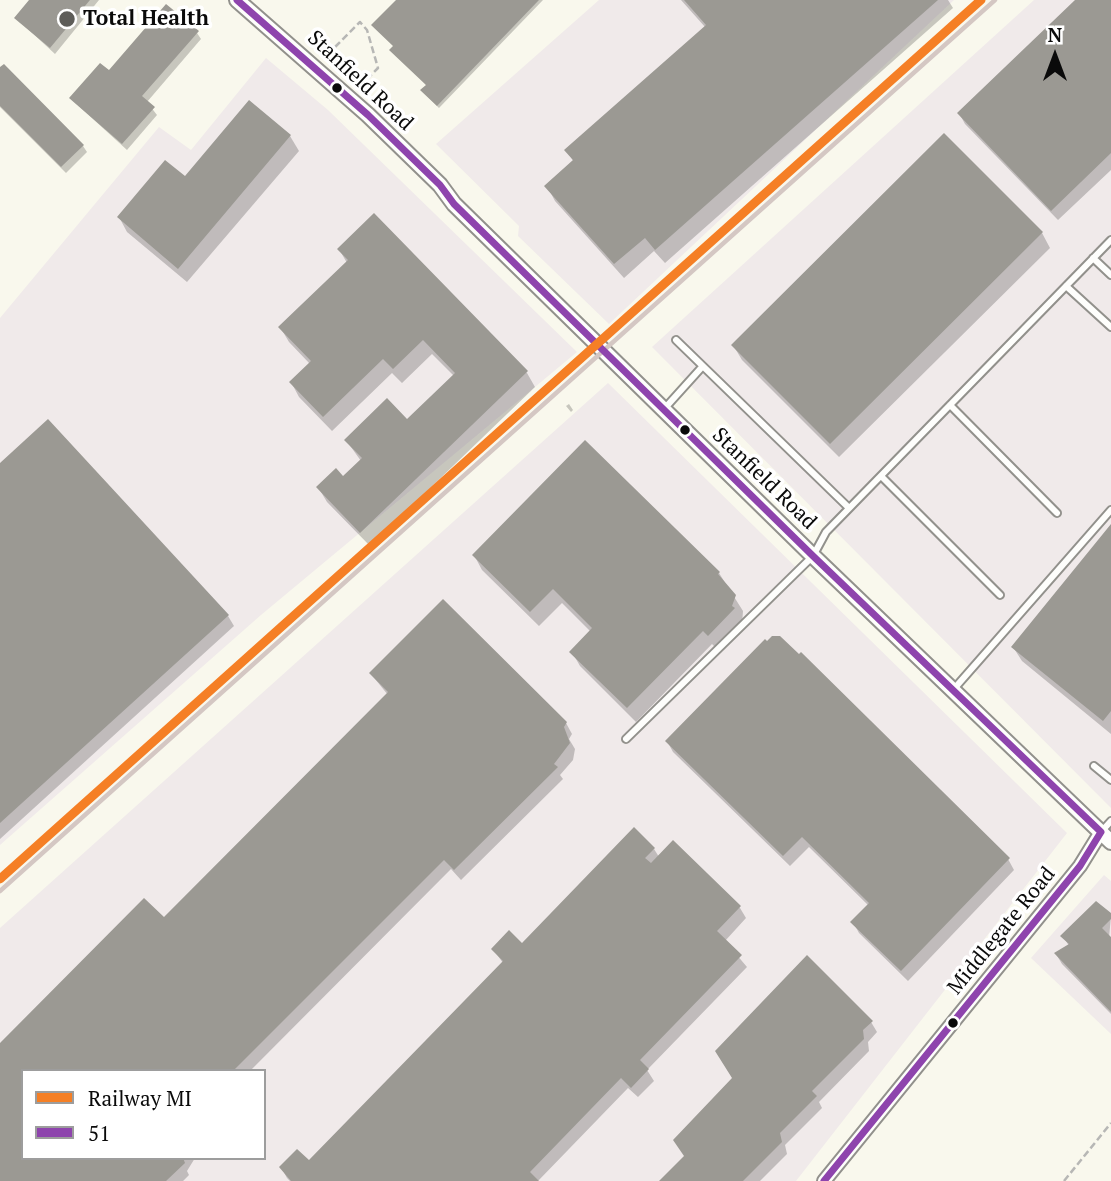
<!DOCTYPE html>
<style>
body{margin:0}
#map{position:relative;width:1111px;height:1181px;overflow:hidden;background:#f9f8ed;font-family:"PT Serif",serif}
canvas{display:block}
.legend{position:absolute;left:21px;top:1069px;width:245px;height:91px;box-sizing:border-box;background:#fff;border:2px solid #9d9d9d;margin:0;padding:9px 12px;list-style:none;font-size:21px;color:#0a0a0a}
.legend li{display:flex;align-items:center;gap:14px;height:35px}
.legend b{width:35px;border:2px solid #9d9d9d}
.north{position:absolute;left:1020px;top:21px;width:70px;height:70px;-webkit-text-stroke:5px #fff;paint-order:stroke;rotate:0deg;font-size:19px;font-weight:700;line-height:28px;text-align:center;color:#0a0a0a}
.north::after{content:'';display:block;margin:auto;width:24px;height:32px;background:#0a0a0a;clip-path:polygon(50% 0,100% 100%,50% 72%,0 100%)}
</style>
<div id="map">
<canvas width="1111" height="1181"></canvas>
<ul class="legend">
<li><b style="height:9px;background:#f57f25"></b>Railway MI</li>
<li><b style="height:9px;background:#8e44ad"></b>51</li>
</ul>
<div class="north">N</div>
</div>
<script>
const c = document.querySelector('canvas').getContext('2d');
c.lineJoin = 'round';
function paint(path, color) { c.fillStyle = color; c.fill(path, 'evenodd'); }
const poly = rows => new Path2D(rows.map(r => 'M' + r).join(''));
function stroke(path, color, width, dash) { c.strokeStyle = color; c.lineWidth = width; c.lineCap = dash ? 'butt' : 'round'; c.setLineDash(dash || []); c.stroke(path); }
function drawText(font, color, halo, rows, align = 'center') {
  c.font = font + ' "PT Serif",serif'; c.lineWidth = 7; c.setLineDash([]); c.textBaseline = 'middle'; c.strokeStyle = halo; c.fillStyle = color; for (const [text, x, y, turn = 0] of rows) {
    c.save(); c.translate(x, y); c.rotate((+turn || 0) * Math.PI / 180); c.textAlign = isNaN(turn) ? turn : align; if (halo) c.strokeText(text, 0, 0); c.fillText(text, 0, 0); c.restore();
  }
}
paint(poly([
 [599,0,954,0,609,324,518,236,519,226,436,144],
 [1034,0,1111,0,1111,808,652,347],
 [266,58,328,110,577,352,261,615,0,845,0,318,159,127,191,150],
 [608,383,1067,833,796,1181,0,1181,0,928],
 [23,1071,264,1071,264,1158,23,1158],
 [1104,875,1111,881,1111,1034,1031,958]
]), '#f0eaea');
paint(poly([
 [32,0,99,0,55,54,16,18],
 [396,0,543,0,439,108,424,93,427,86,395,47],
 [681,0,948,0,953,8,665,263,654,251,624,278,555,201,547,186,574,162,566,150,705,27],
 [1077,0,1111,0,1111,170,1058,220,965,124,959,113],
 [197,33,201,39,147,102,157,115,127,150,71,99,109,72],
 [0,70,83,146,87,152,66,173,0,107],
 [249,102,290,136,299,151,187,282,127,232,119,217,185,178],
 [944,135,1042,233,1050,248,839,457,742,360,733,345],
 [374,215,527,373,535,387,370,546,327,502,318,487,343,478,361,461,346,440,407,421,454,376,432,354,402,383,392,373,332,431,299,397,291,382,310,364,289,342,280,327,347,263,339,249],
 [569,404,573,410,571,412,566,406],
 [0,465,228,616,234,626,0,839],
 [1111,527,1111,734,1022,661,1013,647],
 [474,555,719,573,743,611,742,624,717,649,712,644,636,722,580,666,572,652,591,632,562,603,539,626,482,570],
 [767,644,1008,859,1014,870,908,981,859,933,853,922,869,906,809,847,790,866,673,752,667,741],
 [371,674,566,723,572,734,569,739,575,749,573,760,560,775,563,779,461,880,451,869,250,1071,23,1071,23,1158,195,1158,187,1171,189,1175,183,1181,0,1181,0,1046,164,920,388,695],
 [673,843,740,908,746,918,725,941,747,967,647,1070,654,1081,638,1097,628,1088,538,1181,290,1181,287,1178,281,1167,309,1163,503,963,493,949,522,945,654,849,659,857],
 [1111,916,1109,938,1111,1014,1062,964,1056,954,1069,946,1063,936],
 [871,1022,877,1032,868,1042,869,1051,819,1102,822,1108,785,1145,787,1154,760,1181,661,1181]
]), '#0003');
paint(poly([
 [29,0,90,0,50,48,14,18],
 [396,0,539,0,437,106,420,90,426,85,389,50,393,46,371,25],
 [684,0,938,0,655,250,645,238,614,264,544,186,573,160,564,150,706,25],
 [1075,0,1111,0,1111,153,1051,211,957,113],
 [166,4,199,31,142,96,155,107,122,144,69,98,100,63,109,70],
 [4,64,84,145,61,167,0,106,0,67],
 [249,100,291,135,178,269,117,217,165,160,185,176],
 [944,133,1043,232,830,444,731,345],
 [374,213,528,371,360,533,316,487,336,468,343,476,362,458,344,440,387,398,407,419,455,373,423,340,393,369,383,359,323,417,289,382,311,361,278,327,348,260,337,249],
 [48,419,229,615,0,823,0,463],
 [585,440,720,572,718,574,736,595,732,606,735,608,708,636,703,631,627,708,569,652,592,628,553,589,530,612,472,555],
 [1111,524,1111,711,1103,721,1011,647],
 [443,599,567,722,564,727,570,743,554,764,558,767,454,870,444,860,233,1071,23,1071,23,1158,183,1158,185,1163,166,1181,0,1181,0,1043,144,898,164,917,388,692,369,673],
 [772,636,780,636,799,654,801,652,1010,858,901,971,850,922,869,903,802,837,783,856,665,741,765,639,767,641],
 [634,827,655,848,645,858,651,863,673,840,741,906,717,931,742,955,640,1060,649,1069,631,1088,621,1078,530,1172,539,1181,291,1181,279,1167,297,1149,309,1160,503,961,491,949,509,930,522,943],
 [1096,901,1111,913,1111,919,1102,928,1111,937,1111,1012,1054,953,1069,944,1060,936],
 [807,955,873,1021,863,1030,864,1039,812,1091,817,1096,780,1133,782,1142,743,1181,659,1181,684,1156,673,1140,732,1078,715,1051]
]), '#9b9993');
const service = poly([
 [1093,258,1111,275],
 [1066,286,1111,327],
 [676,340,849,508],
 [950,405,1057,513],
 [665,408,702,367],
 [881,476,1000,595],
 [953,690,1111,510],
 [626,739,813,556,826,532,1111,240],
 [1094,766,1111,780],
 [1101,832,1111,821]
]);
const minor = poly([
 [824,1181,1080,866,1101,832]
]);
const tertiary = poly([
 [237,0,368,115,440,185,454,204,813,556,1111,842]
]);
stroke(service, '#92918c', 10);
stroke(minor, '#92918c', 16);
stroke(tertiary, '#92918c', 18);
stroke(poly([
 [335,47,360,22,367,30,378,68,367,79],
 [1064,1181,1111,1123]
]), '#b7b7b5', 2.5, [7, 3.5]);
stroke(service, '#fefefc', 6);
stroke(minor, '#fefefc', 12);
stroke(tertiary, '#fefefc', 14);
stroke(poly([
 [0,891,995,0]
]), '#d4c7c3', 4.5);
stroke(poly([
 [237,0,368,115,440,185,454,204,813,556,1101,832,1080,866,824,1181]
]), '#8e44ad', 7);
stroke(poly([
 [0,879,981,0]
]), '#f57f25', 9);
for (const [x, y, r, color] of [
 [67,19,9,"#5e5d59"],
 [337,88,6,"#0a0a0a"],
 [685,430,6,"#0a0a0a"],
 [953,1023,6,"#0a0a0a"]
]) { const dot = new Path2D(); dot.arc(x, y, r, 0, 2 * Math.PI); c.fillStyle = color; c.fill(dot); stroke(dot, '#fff', 2.5); }
drawText('bold 21px', '#0a0a0a', '#fff', [
 ["Total Health",83,19]
], 'left');
drawText('21px', '#0a0a0a', '#fff', [
 ["Stanfield Road",360,81,43],
 ["Stanfield Road",764,479,44],
 ["Middlegate Road",1002,931,-51]
]);
</script>
